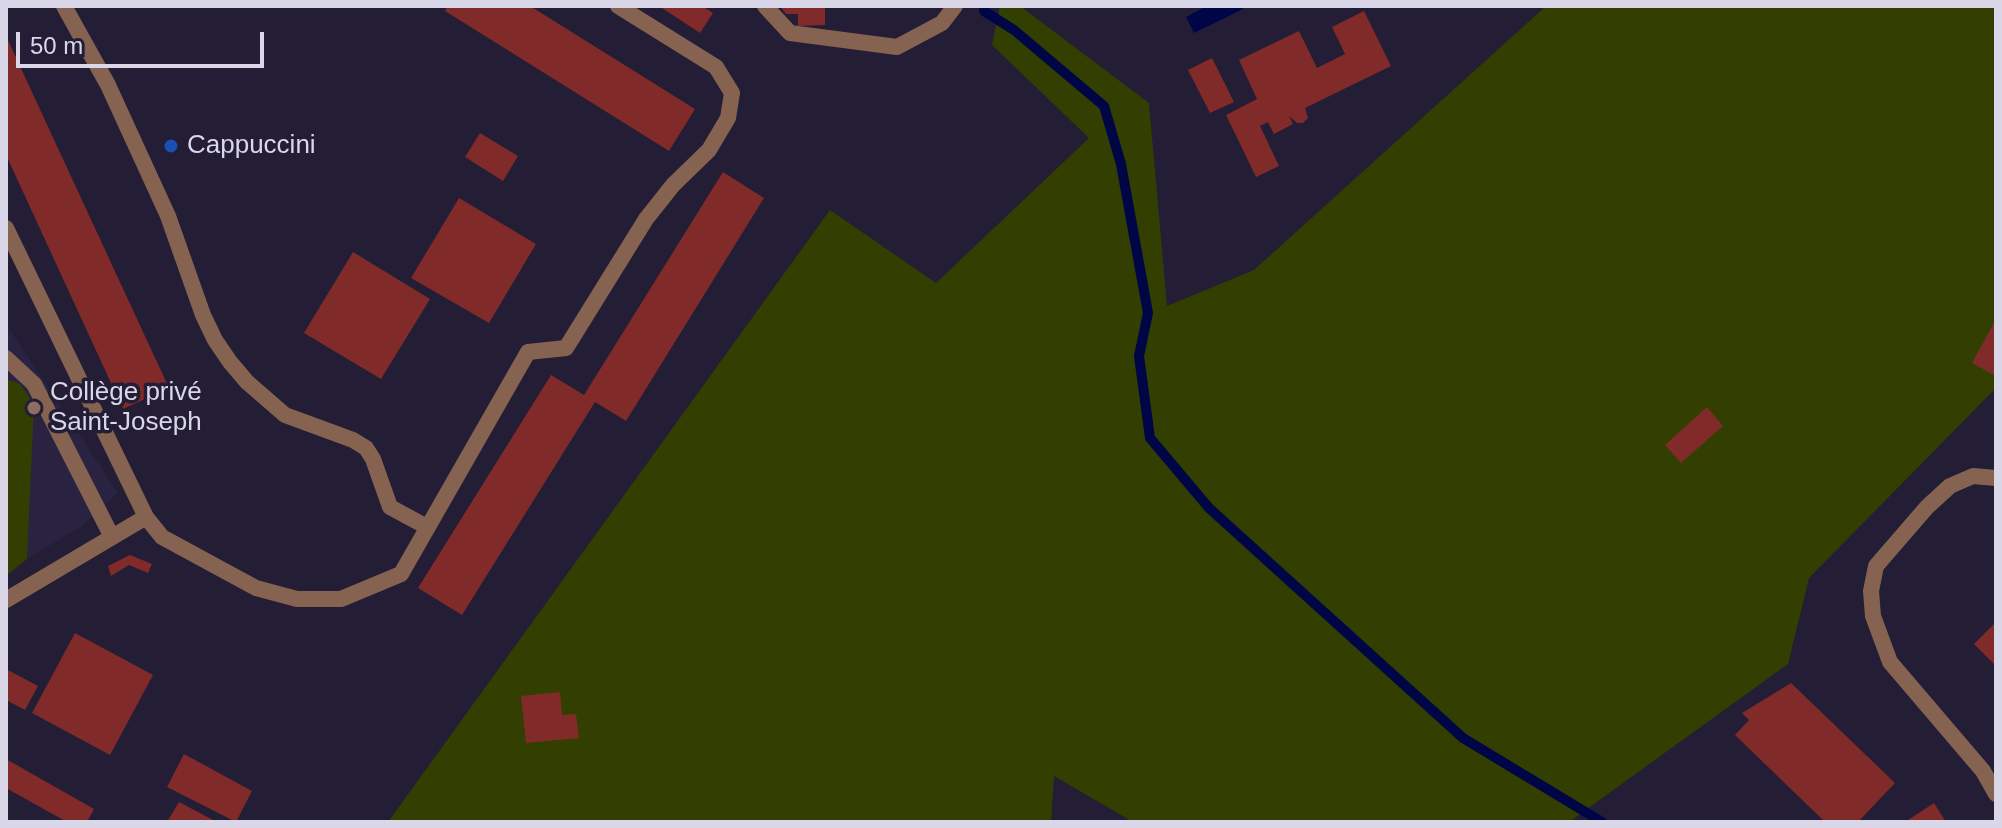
<!DOCTYPE html>
<meta charset="utf-8">
<style>
body{margin:0}
#map{position:relative;width:2002px;height:828px;overflow:hidden;background:#231d35;font-family:Helvetica,sans-serif}
canvas{display:block}
.frame{position:absolute;inset:0;border:8px solid #dad7e8;pointer-events:none}
.scale{position:absolute;left:16px;top:32px;width:248px;height:36px;box-sizing:border-box;border:4px solid #dad7e8;border-top:0;padding-left:10px;font-size:24px;line-height:28px;white-space:nowrap;color:#dad7e8;-webkit-text-stroke:6px #231d35;paint-order:stroke}
</style>
<div id="map">
<canvas width="2002" height="828"></canvas>
<div class="frame"></div>
<div class="scale">50 m</div>
</div>
<script>
const c = document.querySelector('canvas').getContext('2d');
c.lineJoin = 'round';
function paint(path, color) { c.fillStyle = color; c.fill(path, 'evenodd'); }
const poly = rows => new Path2D(rows.map(r => 'M' + r).join(''));
function stroke(path, color, width, dash) { c.strokeStyle = color; c.lineWidth = width; c.lineCap = dash ? 'butt' : 'round'; c.setLineDash(dash || []); c.stroke(path); }
function drawText(font, color, halo, rows, align = 'center') {
  c.font = font + ' Helvetica,sans-serif'; c.lineWidth = 7; c.setLineDash([]); c.textBaseline = 'middle'; c.strokeStyle = halo; c.fillStyle = color; for (const [text, x, y, turn = 0] of rows) {
    c.save(); c.translate(x, y); c.rotate((+turn || 0) * Math.PI / 180); c.textAlign = isNaN(turn) ? turn : align; if (halo) c.strokeText(text, 0, 0); c.fillText(text, 0, 0); c.restore();
  }
}
paint(poly([
 [6,324,118,493,82,526,27,559,6,576]
]), '#2a2241');
paint(poly([
 [1000,6,1020,6,1149,103,1167,306,1254,270,1546,6,1996,6,1996,388,1809,578,1788,664,1569,822,1133,822,1054,776,1051,822,388,822,830,210,936,283,1089,138,992,45],
 [6,379,20,384,34,404,27,559,6,576]
]), '#323f00');
paint(poly([
 [1207,6,1241,6,1243,9,1194,33,1186,17]
]), '#000546');
stroke(poly([
 [984,11,1014,30,1104,106,1121,164,1148,313,1139,356,1150,438,1209,508,1463,738,1602,822]
]), '#000546', 10);
paint(poly([
 [448,6,530,6,695,109,669,151,445,11],
 [659,6,702,6,713,13,700,33],
 [780,6,825,6,825,25,798,26,798,14,786,14],
 [1364,11,1391,66,1305,108,1308,118,1303,123,1297,123,1289,116,1293,124,1274,134,1268,122,1260,126,1279,166,1256,177,1226,115,1257,99,1239,60,1299,31,1317,68,1345,54,1332,27],
 [6,36,169,388,123,409,6,155],
 [1212,58,1234,102,1210,113,1188,70],
 [480,133,518,156,503,181,465,157],
 [723,172,764,198,626,421,595,402,462,615,418,588,551,375,584,395],
 [459,198,536,244,489,323,411,278],
 [353,252,430,299,381,379,304,333],
 [1996,319,1996,376,1972,363],
 [1707,407,1723,426,1681,463,1665,445],
 [130,555,152,564,148,573,129,565,111,576,108,566],
 [1996,622,1996,666,1974,644],
 [75,633,153,675,110,755,32,713],
 [6,669,38,686,25,710,6,700],
 [1791,683,1895,783,1858,822,1825,822,1735,735,1749,720,1742,713],
 [560,692,562,715,576,714,579,738,526,743,521,696],
 [184,754,252,791,236,822,167,787],
 [6,759,94,809,87,822,67,822,6,788],
 [179,802,217,822,167,822],
 [1934,803,1946,822,1905,822]
]), '#802b29');
stroke(poly([
 [6,358,34,384,112,537]
]), '#856350', 16);
stroke(poly([
 [64,6,108,85,168,216,203,315,215,340,230,362,247,382,285,415,353,440,366,448,373,459,390,507,427,527],
 [765,6,790,33,897,47,942,23,955,6],
 [6,228,146,517,162,537,256,588,297,599,341,599,401,574,528,352,566,348,646,219,673,185,709,150,728,118,732,93,716,67,618,6],
 [1996,478,1973,476,1950,486,1927,507,1876,566,1871,591,1873,616,1890,662,1983,771,1996,794],
 [6,600,146,517]
]), '#856350', 16);
for (const [x, y, r, color] of [
 [171,146,8,"#1a4fb4"],
 [34,408,8,"#8d6e63"]
]) { const dot = new Path2D(); dot.arc(x, y, r, 0, 2 * Math.PI); c.fillStyle = color; c.fill(dot); stroke(dot, '#231d35', 3); }
drawText('26px', '#dad7e8', '#231d35', [
 ["Cappuccini",187,146],
 ["Collège privé",50,393],
 ["Saint-Joseph",50,423]
], 'left');
</script>
